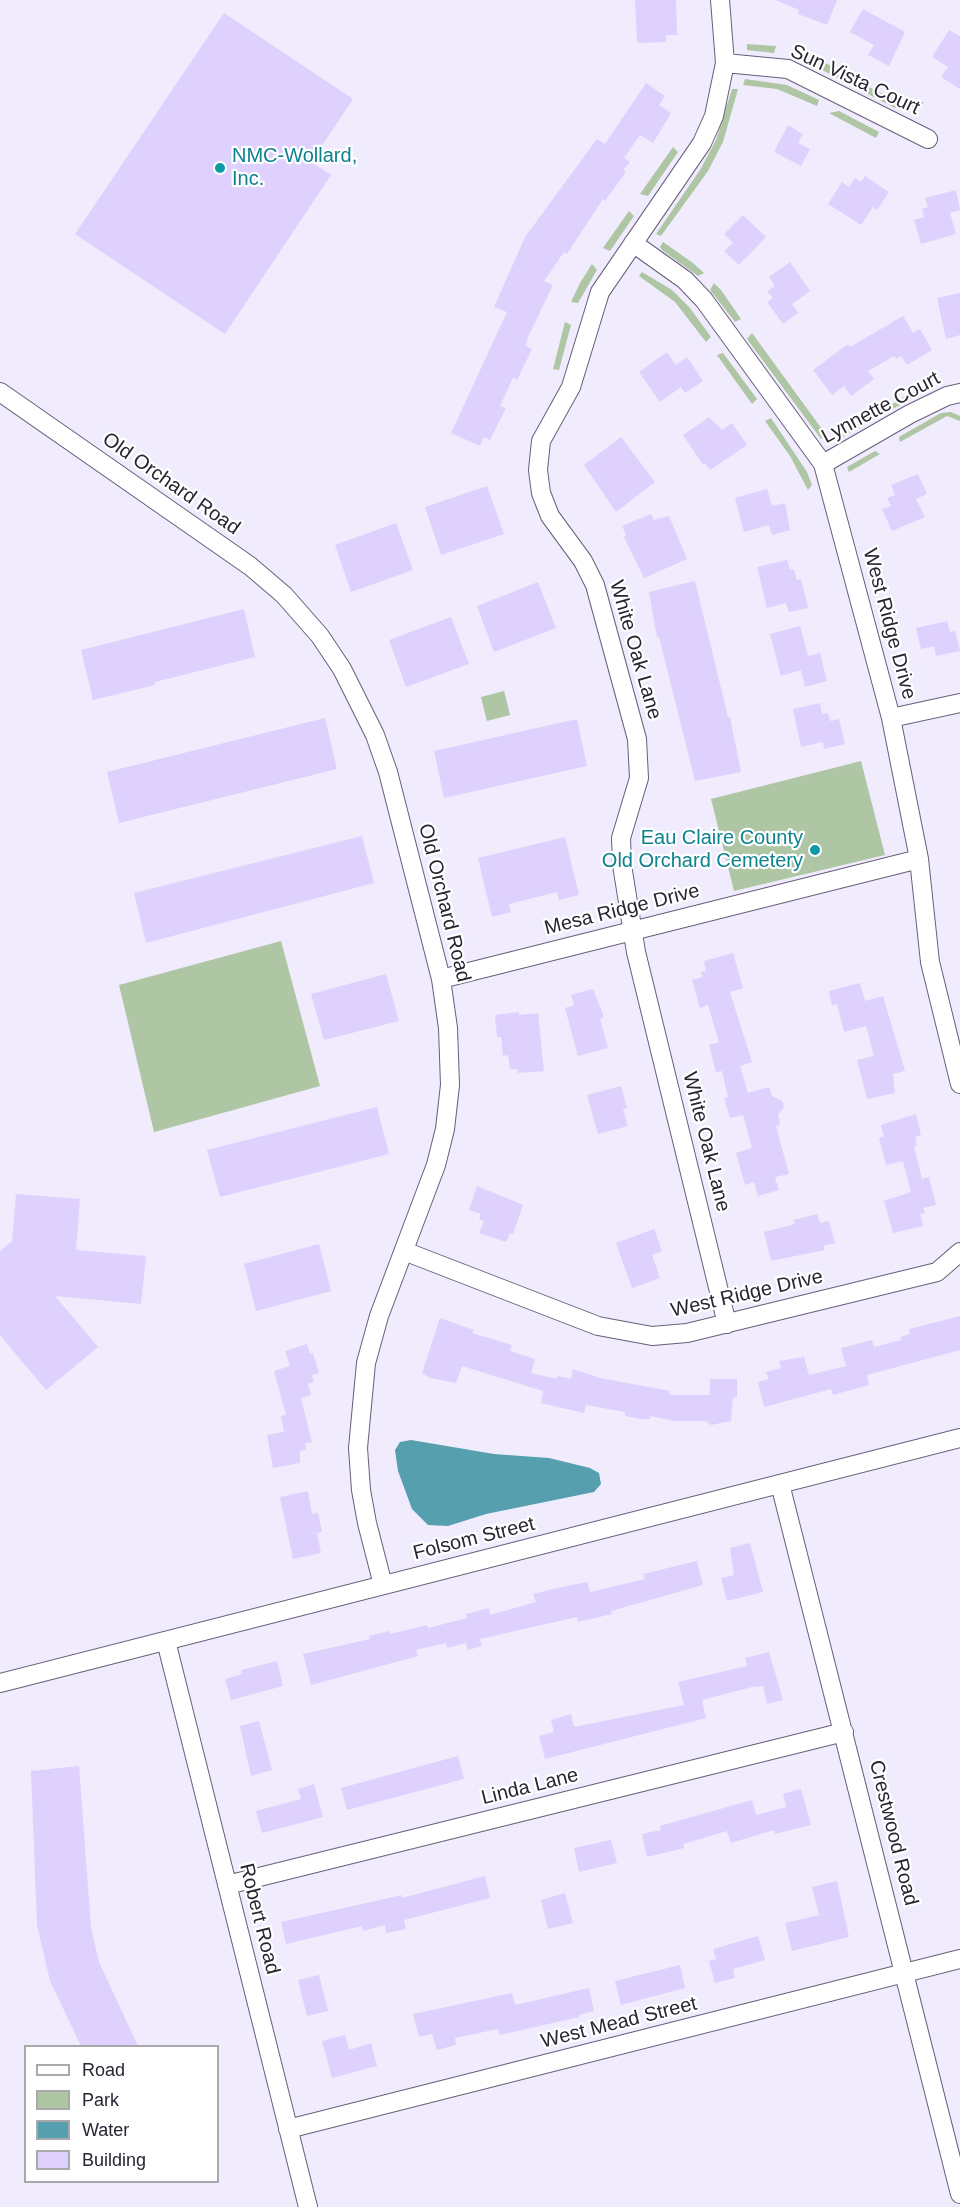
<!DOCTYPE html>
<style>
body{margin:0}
#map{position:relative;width:960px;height:2207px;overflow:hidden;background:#f1ebfe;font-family:Helvetica,sans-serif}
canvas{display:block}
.legend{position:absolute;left:24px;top:2045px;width:195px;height:138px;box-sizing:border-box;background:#fff;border:2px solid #a9a8ad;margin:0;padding:8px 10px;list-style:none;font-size:18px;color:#282531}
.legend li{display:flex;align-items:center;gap:12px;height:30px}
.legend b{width:30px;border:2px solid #a9a8ad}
</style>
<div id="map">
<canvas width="960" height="2207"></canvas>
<ul class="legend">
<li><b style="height:8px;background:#fff"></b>Road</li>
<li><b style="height:16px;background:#aec6a3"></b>Park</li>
<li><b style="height:16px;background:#559fae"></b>Water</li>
<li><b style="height:16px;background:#ded1fd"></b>Building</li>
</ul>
</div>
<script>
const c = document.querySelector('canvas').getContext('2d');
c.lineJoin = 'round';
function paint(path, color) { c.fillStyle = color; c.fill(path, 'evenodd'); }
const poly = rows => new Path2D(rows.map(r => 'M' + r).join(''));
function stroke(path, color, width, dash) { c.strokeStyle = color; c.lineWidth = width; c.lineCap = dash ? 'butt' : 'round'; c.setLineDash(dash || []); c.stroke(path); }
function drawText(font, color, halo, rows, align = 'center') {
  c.font = font + ' Helvetica,sans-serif'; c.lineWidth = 4.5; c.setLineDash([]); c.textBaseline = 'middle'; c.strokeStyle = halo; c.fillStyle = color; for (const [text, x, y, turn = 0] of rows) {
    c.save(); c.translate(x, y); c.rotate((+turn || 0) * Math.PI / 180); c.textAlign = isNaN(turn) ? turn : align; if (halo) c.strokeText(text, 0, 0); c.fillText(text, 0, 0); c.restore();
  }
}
paint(poly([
 [747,44,761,45,776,46,774,53,747,50],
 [808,56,824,62,855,79,850,84,806,62],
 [745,79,787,85,819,100,817,106,777,89,743,85],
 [869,87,901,103,924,102,919,108,895,108,868,94],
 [732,89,738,89,723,142,708,171,661,236,656,234,700,170,716,140],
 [839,111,879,132,876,138,829,113],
 [673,147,678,152,648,196,640,194],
 [629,211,634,216,610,251,603,248],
 [663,242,693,263,704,273,698,276,662,250,660,247],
 [592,264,597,270,578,303,571,302,580,283],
 [642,272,672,290,690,308,711,337,706,342,675,302,639,276],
 [714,283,721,290,741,319,735,322,710,290],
 [565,322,571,325,559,370,553,369],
 [752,333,827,436,821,439,747,339],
 [723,353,757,399,752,404,717,355],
 [921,388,922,393,889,411,885,408],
 [951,412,960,416,960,421,947,416,900,442,899,437,941,413],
 [771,418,807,472,812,485,808,490,790,456,765,421],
 [868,418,869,422,835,441,834,437],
 [875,451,880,454,849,472,847,467],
 [504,691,510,715,487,721,481,697],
 [861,761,885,855,734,891,711,799],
 [281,941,320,1086,154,1132,119,985]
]), '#aec6a3');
paint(poly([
 [411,1440,494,1454,549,1458,590,1468,599,1473,601,1484,594,1492,486,1514,448,1526,428,1525,412,1509,398,1471,395,1450,400,1442]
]), '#559fae');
paint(poly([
 [635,0,676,0,677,35,666,35,666,42,637,43],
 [776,0,837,0,827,25,798,14,799,10],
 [863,9,905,32,889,66,868,55,874,45,850,32],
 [224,13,353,99,311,162,331,175,225,334,75,234],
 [949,30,960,36,960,89,941,77,948,67,932,57],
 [646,83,665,96,659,105,671,113,653,143,640,135,624,158,630,162,623,170,626,172,605,201,603,199,567,254,564,252,544,281,553,285,528,337,526,346,532,349,517,380,513,378,500,406,506,408,490,440,484,437,480,446,451,433,507,312,494,307,525,237,597,139,605,144],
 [788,125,803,134,798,143,810,149,801,166,774,152],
 [865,176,889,192,877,210,873,207,861,225,828,204,842,182,849,187,855,178,861,182],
 [956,190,960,210,950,213,956,234,921,244,914,220,924,217,922,209,928,207,925,198],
 [743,215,766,237,739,265,724,251,733,243,724,234],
 [790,262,810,291,792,304,798,313,783,324,767,302,773,298,767,291,775,286,769,277],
 [960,293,960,335,946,339,937,298],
 [903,316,913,333,920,329,932,350,907,365,901,356,896,359,894,356,868,371,874,379,851,396,844,386,832,395,813,370,848,344,850,347],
 [667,352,676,365,687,357,703,381,685,393,681,387,660,402,639,372],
 [709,417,722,430,732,423,747,445,710,470,705,463,703,465,683,435],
 [621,437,655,482,616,512,584,465],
 [918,474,927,494,916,499,925,517,892,531,882,509,891,506,887,498,895,495,891,485],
 [487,486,504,534,441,555,425,507],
 [767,489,772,506,785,503,790,530,772,535,769,525,744,532,735,498],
 [651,514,654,520,669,516,687,559,644,578,624,537,626,535,622,526],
 [396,523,413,570,351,592,335,545],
 [787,560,790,570,794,569,797,580,801,579,808,608,789,612,786,603,767,608,757,567],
 [695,581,728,717,730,717,741,772,695,781,659,637,657,637,649,592],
 [538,582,556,628,494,652,477,606],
 [244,609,255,657,155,682,155,685,93,700,81,650],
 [451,617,469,664,406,687,389,640],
 [947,621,950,632,955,631,960,651,936,656,934,646,921,649,916,628],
 [800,626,808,656,820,653,827,681,805,687,801,670,781,676,770,634],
 [820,703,822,714,828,713,830,721,839,719,845,744,824,749,823,742,801,747,793,709],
 [325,718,337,769,119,823,107,772],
 [577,719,587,766,444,798,434,751],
 [362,836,374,883,146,943,134,893],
 [565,837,579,895,559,900,557,892,509,904,511,912,492,917,478,858],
 [733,953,743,988,730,992,752,1062,740,1066,748,1093,769,1087,772,1096,782,1101,784,1107,778,1115,780,1125,776,1126,789,1174,775,1177,779,1190,758,1196,754,1182,745,1185,736,1153,752,1148,743,1115,730,1118,724,1098,728,1097,722,1071,716,1072,709,1045,719,1042,708,1005,700,1008,692,980,703,977,701,972,706,971,704,961],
 [386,974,399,1021,324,1040,311,994],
 [860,983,865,1001,883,996,905,1071,893,1074,895,1093,867,1099,857,1060,874,1056,866,1026,844,1032,837,1004,832,1005,829,991],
 [593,989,604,1017,600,1019,608,1048,578,1056,565,1008,574,1005,571,995],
 [519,1012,519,1015,538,1013,544,1071,518,1073,517,1069,510,1069,508,1055,503,1056,501,1037,497,1037,495,1015],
 [621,1086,627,1108,623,1109,628,1126,598,1134,587,1095],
 [377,1107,389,1154,220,1197,207,1150],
 [916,1114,921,1135,915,1137,917,1146,914,1146,922,1179,929,1177,936,1205,923,1208,925,1213,920,1214,923,1226,893,1233,884,1201,911,1192,903,1161,886,1165,879,1138,884,1137,881,1125],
 [477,1186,523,1205,513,1234,510,1233,506,1242,479,1233,484,1221,479,1219,481,1214,469,1210],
 [16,1194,80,1199,76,1250,146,1256,141,1304,55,1296,98,1347,46,1390,0,1335,0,1251,12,1241],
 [817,1214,820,1223,829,1221,835,1243,823,1246,825,1250,771,1261,764,1232,795,1224,793,1220],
 [654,1229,662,1251,652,1255,660,1278,632,1288,616,1243],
 [319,1244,331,1291,256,1311,244,1264],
 [960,1316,960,1350,867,1375,869,1385,833,1395,831,1389,764,1407,758,1382,769,1379,766,1372,781,1368,779,1361,804,1357,809,1375,846,1366,841,1348,872,1340,874,1347,901,1340,900,1337,910,1334,909,1329],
 [440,1318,474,1330,472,1333,512,1345,510,1351,535,1359,531,1373,557,1379,557,1376,571,1379,573,1369,600,1378,670,1391,669,1395,710,1395,710,1379,737,1379,737,1397,733,1397,731,1421,711,1425,705,1421,675,1421,650,1416,650,1419,641,1419,625,1416,625,1412,586,1405,584,1413,541,1403,543,1391,462,1366,456,1383,430,1378,422,1373],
 [307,1344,310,1354,313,1353,319,1373,312,1375,314,1382,308,1384,311,1395,301,1398,312,1442,305,1443,306,1450,300,1451,300,1463,273,1468,267,1435,284,1432,281,1416,286,1415,274,1371,290,1366,285,1351],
 [308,1491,312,1514,318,1513,322,1532,317,1533,321,1553,293,1559,280,1497],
 [750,1543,763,1592,727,1601,721,1578,734,1575,730,1548],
 [697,1561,703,1585,611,1611,612,1614,578,1622,577,1617,480,1639,482,1646,468,1650,466,1643,447,1648,446,1643,416,1650,418,1656,311,1685,303,1654,370,1639,369,1636,389,1631,390,1634,427,1625,428,1628,467,1618,466,1614,489,1608,490,1615,536,1602,533,1594,557,1588,587,1582,590,1592,645,1579,643,1574],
 [769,1652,783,1700,767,1704,763,1686,752,1687,702,1700,706,1718,545,1759,539,1736,554,1732,551,1720,571,1714,574,1727,684,1705,678,1682,747,1666,745,1658],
 [277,1661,283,1686,231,1700,225,1679,242,1674,241,1670],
 [259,1721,272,1770,251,1776,240,1726],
 [458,1756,464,1779,347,1810,341,1788],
 [79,1766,91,1927,99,1962,138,2046,81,2046,50,1981,37,1925,31,1771],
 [314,1784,323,1817,262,1833,256,1811,301,1799,298,1789],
 [801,1789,811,1825,775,1834,774,1830,731,1843,727,1831,683,1844,684,1848,647,1857,642,1834,661,1830,660,1826,752,1800,756,1815,786,1807,783,1794],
 [611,1840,617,1863,579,1872,574,1848],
 [485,1876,490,1898,404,1920,406,1929,386,1933,385,1925,363,1931,362,1926,286,1944,281,1922,402,1895,402,1898],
 [837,1881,849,1937,792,1951,785,1923,819,1915,812,1887],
 [565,1893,573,1923,548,1929,541,1900],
 [758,1936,765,1960,733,1969,735,1978,715,1983,709,1961,716,1959,713,1949],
 [680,1965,685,1988,621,2005,615,1981],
 [319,1975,328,2011,307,2016,298,1980],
 [589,1988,594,2011,579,2015,579,2017,500,2035,498,2029,455,2038,456,2045,437,2050,432,2034,419,2037,413,2014,512,1993,515,2005],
 [345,2035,349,2050,371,2043,377,2066,332,2078,322,2041]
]), '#ded1fd');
const minor = poly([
 [720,0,725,63,714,116,702,143,600,292,571,387,541,441,538,470,541,493,550,516,583,561,595,585,637,739,639,778,621,838,622,865,636,952,727,1324],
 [725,63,788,69,928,139],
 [633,243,685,280,704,300,823,464,891,718,919,859,930,962,960,1084],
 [0,392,250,566,284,595,320,636,342,669,375,735,388,772,441,979,448,1028,450,1085,445,1129,436,1165,379,1316,366,1363,358,1448,361,1490,367,1523,383,1585],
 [823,464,910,414,947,396,960,393],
 [891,718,960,703],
 [441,979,919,859],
 [404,1251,598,1326,652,1336,687,1333,937,1272,960,1252],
 [780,1484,960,2194],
 [166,1641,308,2207],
 [0,1683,960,1438],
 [227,1885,844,1732],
 [288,2129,960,1959]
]);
stroke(minor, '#675f7a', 20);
stroke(minor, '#fff', 18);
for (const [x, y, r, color] of [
 [220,168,6,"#0f9aa8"],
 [815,850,6,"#0f9aa8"]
]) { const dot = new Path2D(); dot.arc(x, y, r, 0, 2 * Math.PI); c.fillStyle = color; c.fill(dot); stroke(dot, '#fff', 2); }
drawText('20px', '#282531', '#fff', [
 ["Sun Vista Court",855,80,25],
 ["Lynnette Court",881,408,-28],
 ["Old Orchard Road",171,484,35],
 ["West Ridge Drive",889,624,75],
 ["White Oak Lane",635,650,74],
 ["Old Orchard Road",444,903,76],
 ["Mesa Ridge Drive",622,910,-14],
 ["White Oak Lane",706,1142,76],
 ["West Ridge Drive",747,1294,-13],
 ["Folsom Street",474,1539,-14],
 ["Linda Lane",530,1787,-14],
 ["Crestwood Road",893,1833,76],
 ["Robert Road",259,1919,76],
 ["West Mead Street",619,2023,-14]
]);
drawText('20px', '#0d838f', '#fff', [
 ["NMC-Wollard,",232,156],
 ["Inc.",232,179],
 ["Eau Claire County",803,838,"right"],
 ["Old Orchard Cemetery",803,861,"right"]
], 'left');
</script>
